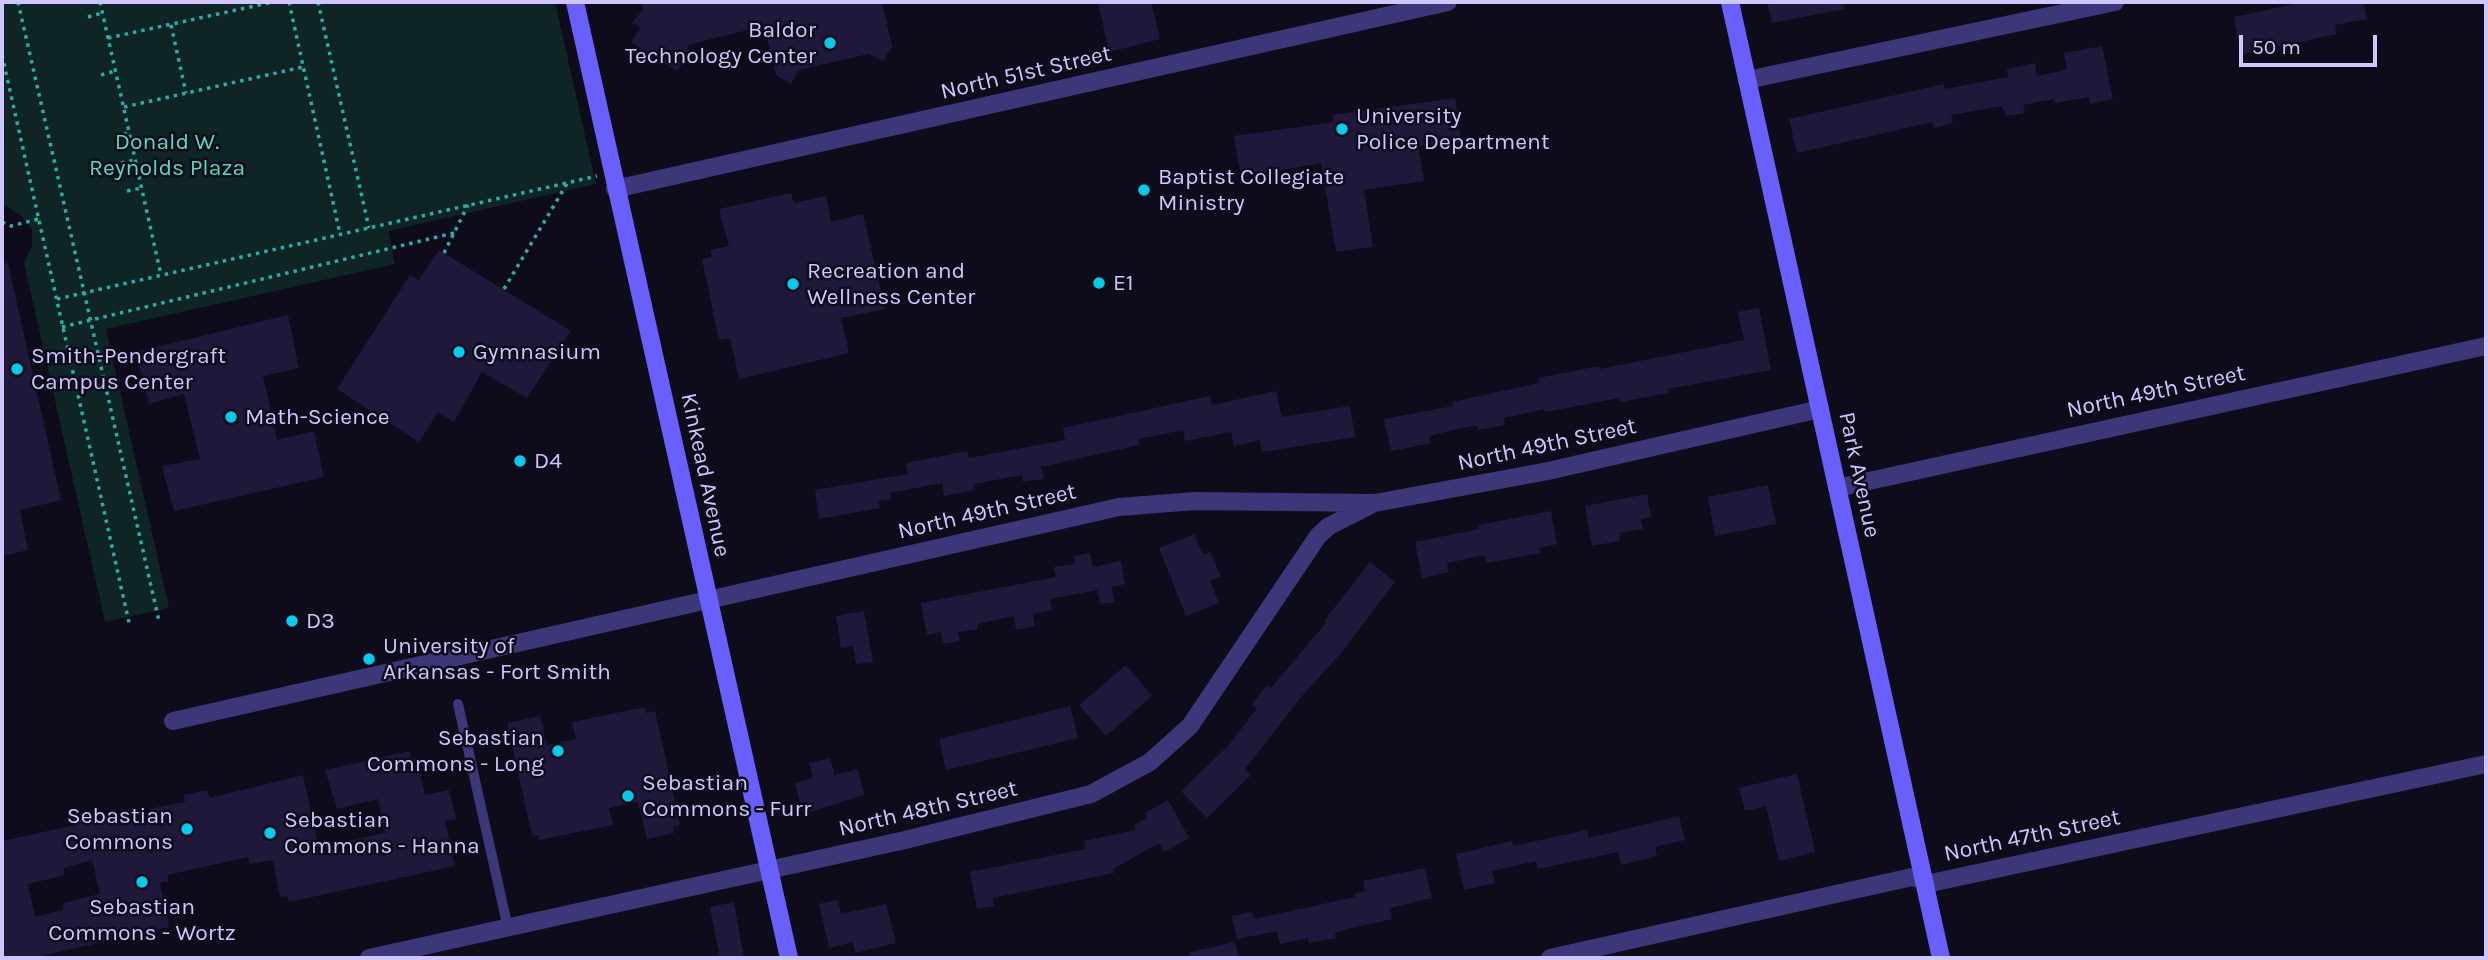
<!DOCTYPE html>
<style>
body{margin:0}
#map{position:relative;width:2488px;height:960px;overflow:hidden;background:#0e0b1b;font-family:Karla,sans-serif}
canvas{display:block}
.frame{position:absolute;inset:0;border:4px solid #cfc6fe;pointer-events:none}
.scale{position:absolute;left:2239px;top:35px;width:138px;height:32px;box-sizing:border-box;border:4px solid #cfc6fe;border-top:0;padding-left:9px;font-size:21px;line-height:24px;white-space:nowrap;color:#cfc6fe;-webkit-text-stroke:5px #0e0b1b;paint-order:stroke}
</style>
<div id="map">
<canvas width="2488" height="960"></canvas>
<div class="frame"></div>
<div class="scale">50 m</div>
</div>
<script>
const c = document.querySelector('canvas').getContext('2d');
c.lineJoin = 'round';
function paint(path, color) { c.fillStyle = color; c.fill(path, 'evenodd'); }
const poly = rows => new Path2D(rows.map(r => 'M' + r).join(''));
function stroke(path, color, width, dash) { c.strokeStyle = color; c.lineWidth = width; c.lineCap = dash ? 'butt' : 'round'; c.setLineDash(dash || []); c.stroke(path); }
function drawText(font, color, halo, rows, align = 'center') {
  c.font = font + ' Karla,sans-serif'; c.lineWidth = 5; c.setLineDash([]); c.textBaseline = 'middle'; c.strokeStyle = halo; c.fillStyle = color; for (const [text, x, y, turn = 0] of rows) {
    c.save(); c.translate(x, y); c.rotate((+turn || 0) * Math.PI / 180); c.textAlign = isNaN(turn) ? turn : align; if (halo) c.strokeText(text, 0, 0); c.fillText(text, 0, 0); c.restore();
  }
}
paint(poly([
 [2,2,555,2,596,184,388,231,395,264,106,329,169,608,105,622,24,263,32,245,32,229,22,216,2,204]
]), '#0e2425');
paint(poly([
 [641,2,882,2,892,47,883,61,868,54,799,70,791,84,776,75,764,26,687,45,690,54,677,71,631,42,641,27,632,23,643,10],
 [1098,2,1151,2,1160,39,1109,52],
 [1767,2,1843,2,1844,9,1772,23],
 [2303,2,2363,2,2367,19,2335,25,2337,34,2241,55,2234,17],
 [2102,46,2113,99,2090,104,2089,97,2055,103,2054,99,2023,105,2025,113,2006,116,2002,106,1951,115,1953,123,1934,128,1932,122,1797,153,1789,119,1944,84,1945,89,2008,77,2007,69,2035,63,2037,76,2067,70,2064,53],
 [1455,98,1461,140,1418,146,1424,181,1364,190,1373,247,1336,252,1321,163,1241,177,1234,136,1334,122,1332,115],
 [791,193,794,203,826,196,831,222,863,214,885,309,841,318,849,353,739,379,730,338,719,340,702,259,712,257,710,250,729,246,719,209],
 [439,250,571,331,527,398,482,372,454,422,438,412,419,442,337,389,410,275,419,280],
 [8,263,61,500,20,510,28,550,2,556,2,264],
 [1759,308,1771,370,1667,389,1668,393,1620,402,1619,398,1545,412,1544,409,1504,418,1505,425,1478,430,1477,425,1445,432,1429,436,1431,443,1391,451,1384,419,1453,406,1452,402,1539,383,1538,378,1599,366,1600,369,1744,340,1738,312],
 [288,315,299,368,263,376,277,440,314,431,324,477,174,511,162,466,200,459,184,394,149,404,136,352],
 [1276,391,1282,417,1350,406,1355,437,1262,452,1260,440,1234,446,1231,432,1185,441,1183,430,1138,439,1139,445,1041,467,1044,479,1023,482,1022,475,974,484,975,490,944,496,942,483,890,493,891,499,878,501,880,508,819,519,815,490,908,474,906,463,967,451,969,458,1065,440,1063,428,1210,396,1212,405],
 [1768,485,1776,524,1715,536,1708,497],
 [1647,494,1651,517,1641,519,1643,529,1619,533,1620,541,1592,546,1585,506],
 [1551,511,1557,544,1539,548,1540,553,1486,563,1485,555,1447,563,1449,572,1422,578,1415,542,1479,529,1479,525],
 [1194,534,1203,555,1210,552,1221,576,1210,581,1219,603,1186,616,1159,548],
 [1090,553,1093,567,1121,561,1125,584,1112,587,1114,602,1100,604,1097,590,1050,599,1052,610,1033,614,1035,626,1016,630,1014,616,977,624,978,629,958,632,960,641,943,644,941,632,927,635,921,603,1056,577,1054,567,1075,564,1074,556],
 [1370,562,1395,582,1342,652,1302,696,1245,769,1251,775,1207,818,1181,791,1229,745,1257,708,1252,704,1267,685,1271,688,1326,623,1324,621],
 [864,611,873,662,856,664,853,646,841,648,836,616],
 [1126,665,1152,696,1106,736,1079,705],
 [1070,706,1078,738,946,770,939,739],
 [645,707,646,713,655,711,666,760,680,825,673,826,674,833,647,839,638,802,609,808,613,825,539,840,538,835,532,836,507,723,540,716,547,745,576,739,572,722],
 [410,751,411,759,417,757,425,795,449,790,456,819,445,821,455,866,289,902,287,896,280,897,273,860,250,864,248,857,167,875,169,881,160,883,169,927,32,958,2,958,2,841,122,815,125,822,151,814,150,809,185,802,184,795,207,790,210,798,303,775,320,855,349,848,347,841,385,833,378,799,337,809,325,770],
 [92,860,100,894,63,903,63,910,35,917,28,884,65,875,63,868],
 [830,758,835,775,858,769,864,795,803,814,795,783,813,778,809,763],
 [1797,774,1815,852,1779,861,1766,806,1745,811,1739,788],
 [1168,800,1189,838,1164,852,1159,843,1113,869,1114,873,993,898,994,906,977,909,970,872,1086,849,1084,841,1136,830,1134,825,1147,818,1145,813],
 [1679,816,1685,840,1655,847,1657,856,1621,865,1618,852,1538,869,1536,861,1492,871,1495,883,1464,890,1456,854,1512,841,1513,846,1587,830,1589,838],
 [1425,868,1432,898,1390,908,1392,919,1347,929,1335,933,1336,938,1309,943,1308,938,1280,944,1277,931,1237,939,1232,916,1252,912,1254,919,1355,897,1354,894,1365,891,1363,881],
 [838,900,841,914,886,904,896,943,855,953,853,942,829,948,819,904],
 [734,902,744,958,720,958,710,907],
 [1235,942,1239,958,1190,958,1190,952]
]), '#20183b');
stroke(poly([
 [18,2,159,621],
 [100,2,161,275],
 [289,2,340,234],
 [318,2,369,228],
 [88,17,102,13],
 [171,25,186,93],
 [108,38,273,2],
 [2,55,130,627],
 [101,75,115,71],
 [124,107,303,67],
 [115,136,129,133],
 [121,163,135,160],
 [127,191,142,188],
 [2,222,11,226,38,219],
 [444,253,468,205],
 [504,289,568,182],
 [57,299,597,176],
 [62,327,454,233]
]), '#2eaaa7', 3.5, [3.5, 5]);
stroke(poly([
 [458,704,508,928]
]), '#3c3779', 10);
stroke(poly([
 [1747,80,2115,2],
 [615,189,1448,2],
 [1837,488,2486,346],
 [173,721,1119,507,1195,501,1375,503,1548,471,1820,409],
 [369,958,905,840,1091,794,1150,762,1190,726,1318,536,1329,526,1369,506],
 [1550,958,1912,877,1923,880,1926,884,2486,764]
]), '#3c3779', 18);
stroke(poly([
 [575,2,789,958],
 [1730,2,1941,958]
]), '#695ffc', 18);
for (const [x, y, r, color] of [
 [830,43,7,"#04cbeb"],
 [1342,129,7,"#04cbeb"],
 [1144,190,7,"#04cbeb"],
 [1099,283,7,"#04cbeb"],
 [793,284,7,"#04cbeb"],
 [459,352,7,"#04cbeb"],
 [17,369,7,"#04cbeb"],
 [231,417,7,"#04cbeb"],
 [520,461,7,"#04cbeb"],
 [292,621,7,"#04cbeb"],
 [369,659,7,"#04cbeb"],
 [558,751,7,"#04cbeb"],
 [628,796,7,"#04cbeb"],
 [187,829,7,"#04cbeb"],
 [270,833,7,"#04cbeb"],
 [142,882,7,"#04cbeb"]
]) { const dot = new Path2D(); dot.arc(x, y, r, 0, 2 * Math.PI); c.fillStyle = color; c.fill(dot); stroke(dot, '#0e0b1b', 2.5); }
drawText('23px', '#cfc6fe', '#0e0b1b', [
 ["Baldor",816,30,"right"],
 ["Technology Center",816,56,"right"],
 ["University",1356,116],
 ["Police Department",1356,142],
 ["Baptist Collegiate",1158,177],
 ["Ministry",1158,203],
 ["Recreation and",807,271],
 ["Wellness Center",807,297],
 ["E1",1113,283],
 ["Gymnasium",473,352],
 ["Smith-Pendergraft",31,356],
 ["Campus Center",31,382],
 ["Math-Science",245,417],
 ["D4",534,461],
 ["D3",306,621],
 ["University of",383,646],
 ["Arkansas - Fort Smith",383,672],
 ["Sebastian",544,738,"right"],
 ["Commons - Long",544,764,"right"],
 ["Sebastian",642,783],
 ["Commons - Furr",642,809],
 ["Sebastian",173,816,"right"],
 ["Commons",173,842,"right"],
 ["Sebastian",284,820],
 ["Commons - Hanna",284,846],
 ["Sebastian",142,907,"center"],
 ["Commons - Wortz",142,933,"center"]
], 'left');
drawText('23px', '#cfc6fe', '#0e0b1b', [
 ["North 51st Street",1026,73,-13],
 ["North 49th Street",2156,392,-12],
 ["North 49th Street",1547,445,-12],
 ["Kinkead Avenue",705,475,78],
 ["Park Avenue",1859,475,78],
 ["North 49th Street",987,512,-13],
 ["North 48th Street",928,809,-13],
 ["North 47th Street",2032,836,-12]
]);
drawText('23px', '#55dbbf', '#0e0b1b', [
 ["Donald W.",167,142],
 ["Reynolds Plaza",167,168]
]);
</script>
